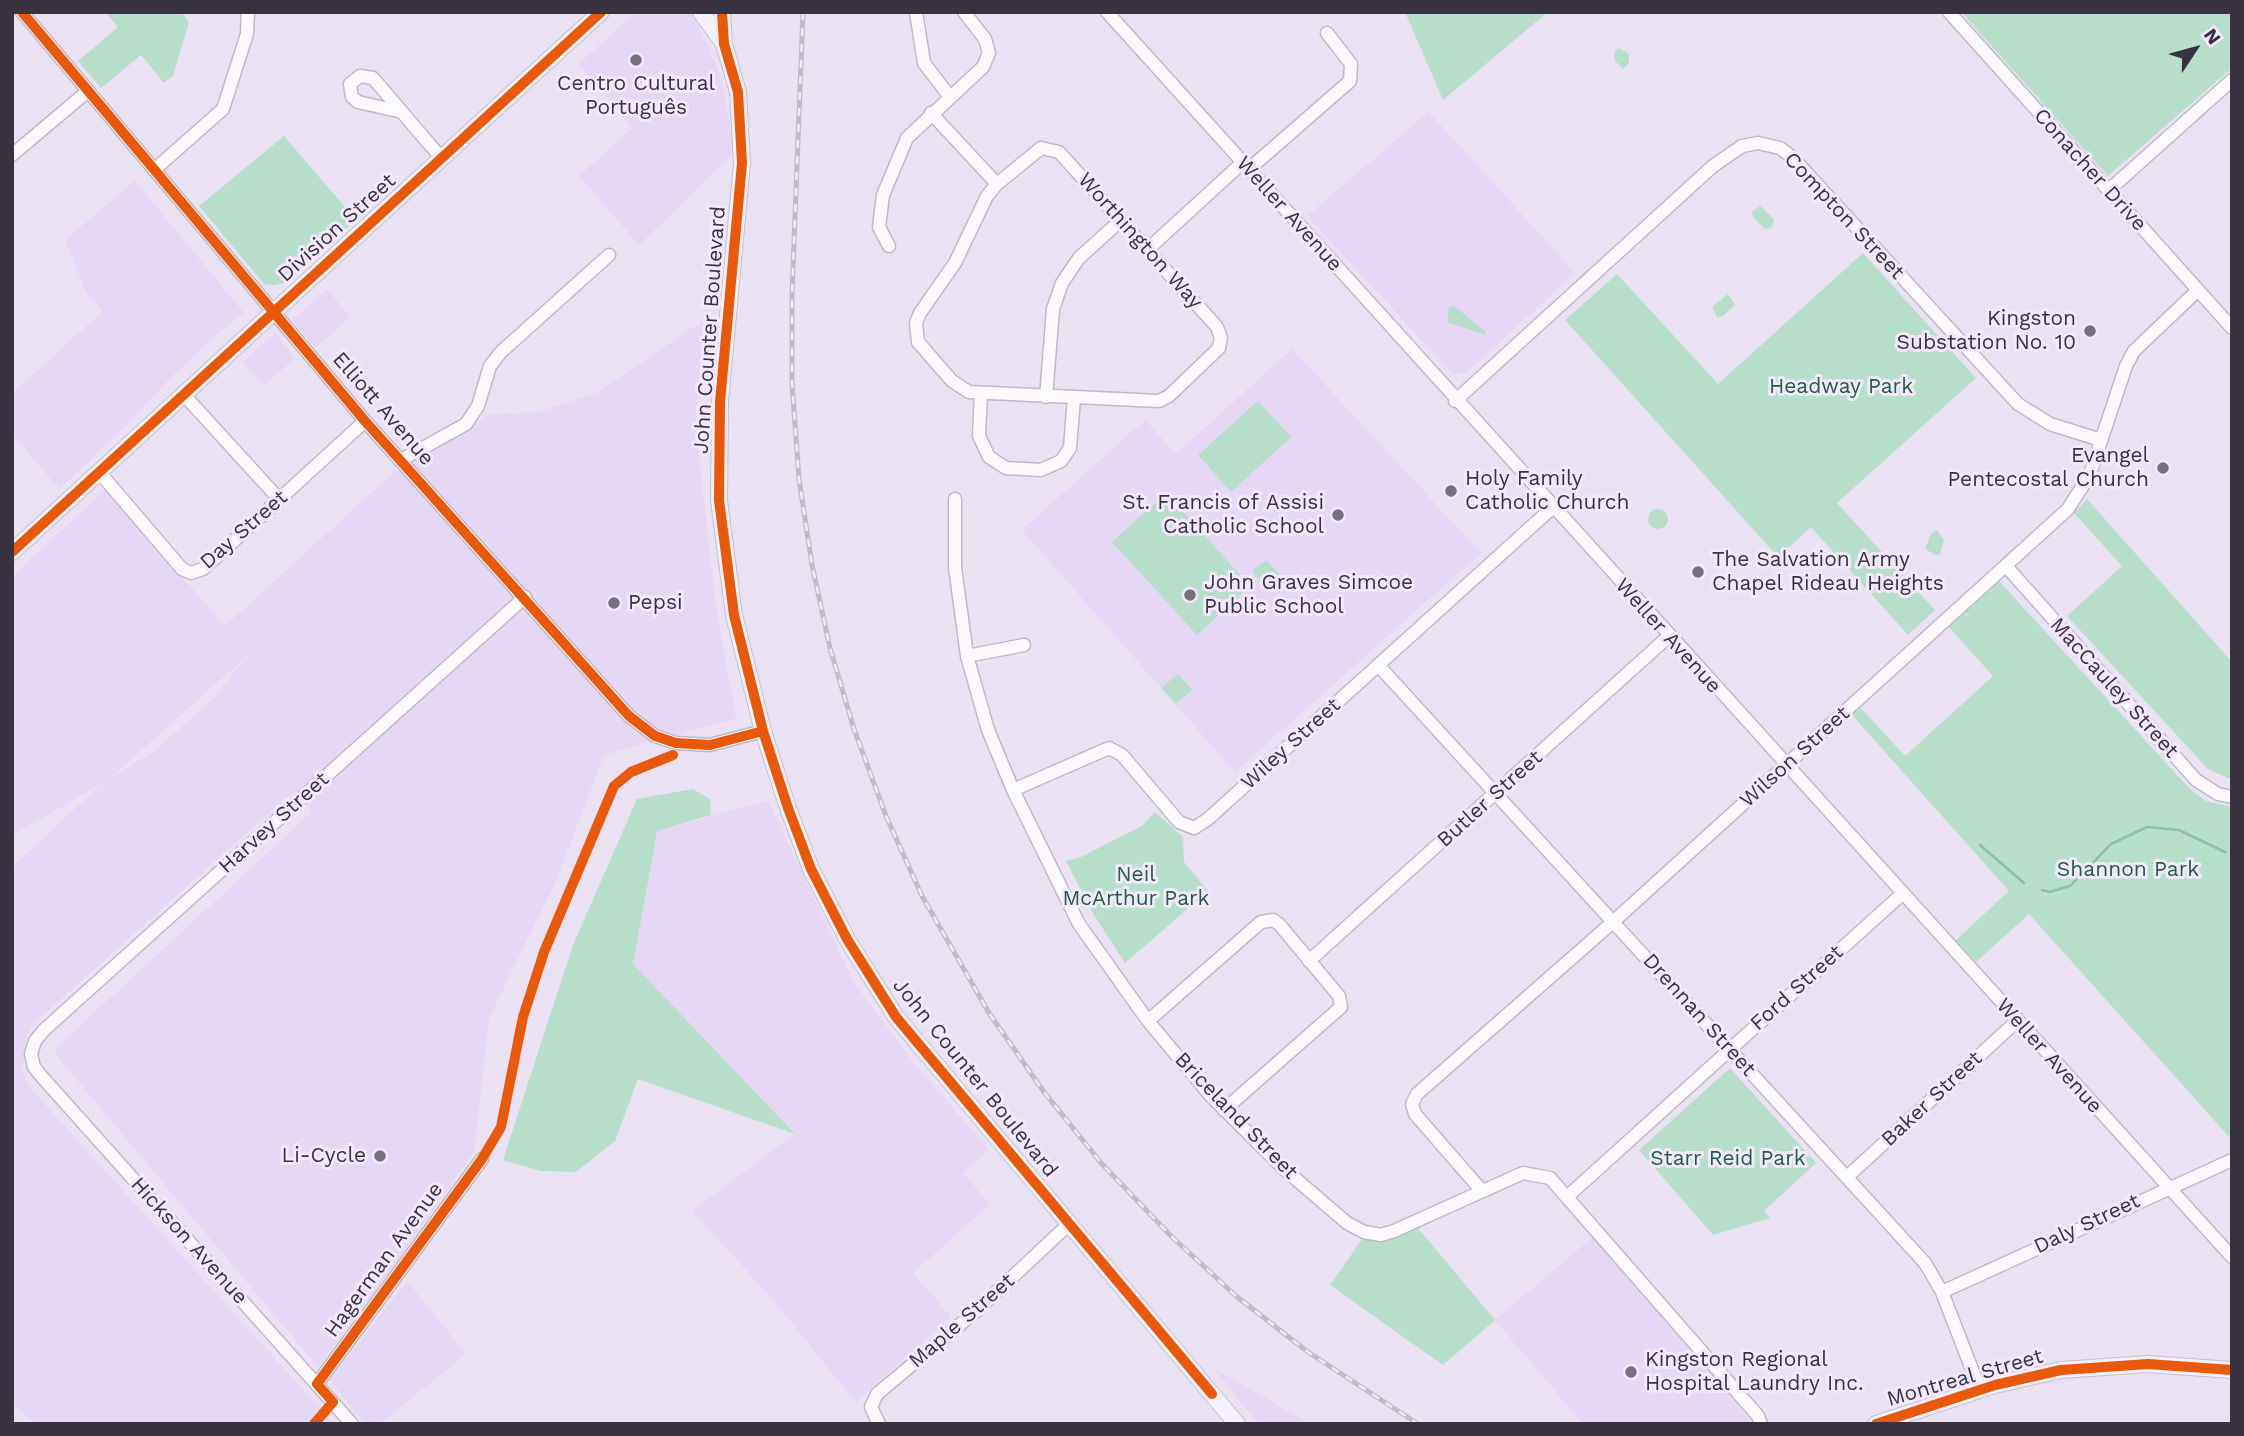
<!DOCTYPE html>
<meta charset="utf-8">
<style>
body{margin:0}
#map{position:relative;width:2244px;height:1436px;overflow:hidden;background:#eae1f3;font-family:"Work Sans",sans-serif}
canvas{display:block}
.frame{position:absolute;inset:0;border:14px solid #393340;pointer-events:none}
.north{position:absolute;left:2160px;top:14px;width:70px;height:70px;-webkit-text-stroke:5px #f3e9fe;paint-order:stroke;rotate:54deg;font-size:19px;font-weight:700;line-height:28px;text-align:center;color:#393340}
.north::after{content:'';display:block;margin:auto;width:24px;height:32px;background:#393340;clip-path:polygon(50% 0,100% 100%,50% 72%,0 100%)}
</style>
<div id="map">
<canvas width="2244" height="1436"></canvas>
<div class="frame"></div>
<div class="north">N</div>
</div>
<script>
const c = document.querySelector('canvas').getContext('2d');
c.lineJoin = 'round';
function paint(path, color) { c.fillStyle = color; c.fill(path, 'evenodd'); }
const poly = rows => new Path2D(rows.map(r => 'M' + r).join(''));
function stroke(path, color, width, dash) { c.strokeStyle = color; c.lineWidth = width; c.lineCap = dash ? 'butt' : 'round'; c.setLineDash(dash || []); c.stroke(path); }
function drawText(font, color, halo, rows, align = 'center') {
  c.font = font + ' "Work Sans",sans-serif'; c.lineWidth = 6; c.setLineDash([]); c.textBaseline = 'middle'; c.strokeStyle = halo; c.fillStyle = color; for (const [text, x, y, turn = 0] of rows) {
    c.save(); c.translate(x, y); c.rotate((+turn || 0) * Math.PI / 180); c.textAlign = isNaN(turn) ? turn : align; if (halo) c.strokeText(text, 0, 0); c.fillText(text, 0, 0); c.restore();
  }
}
paint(poly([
 [636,12,693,12,723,83,734,153,639,245,579,176,632,128,579,64],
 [1429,112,1575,273,1466,373,1452,373,1307,216],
 [135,181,244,313,217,334,167,381,127,425,59,489,12,433,12,394,103,311,86,292,65,240],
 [327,290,351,317,315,348,292,319],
 [704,320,695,419,716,608,736,718,604,755,557,879,489,1018,474,1152,394,1266,318,1367,56,1055,57,1047,312,812,295,790,31,1026,26,1038,22,1071,30,1088,334,1424,34,1424,12,1402,12,867,103,783,12,835,12,577,106,489,225,626,393,473,489,415,539,412,596,393],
 [248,655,215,697,151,754,110,778],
 [275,333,295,358,264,386,243,362],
 [1292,349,1481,553,1235,772,1022,530,1145,420,1176,454],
 [768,801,854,983,913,1062,989,1150,963,1173,990,1204,913,1273,951,1317,856,1402,768,1294,692,1211,795,1134,632,964,657,831],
 [1593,1237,1750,1421,1751,1424,1583,1424,1495,1320],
 [407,1281,466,1354,380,1424,365,1424,330,1380],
 [1212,1367,1310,1424,1259,1424]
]), '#e6d7f5');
paint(poly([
 [105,12,181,12,189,22,173,76,164,83,141,55,101,88,78,61,118,27],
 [1405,12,1548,12,1443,100],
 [1961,12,2232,12,2232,68,2108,176],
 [1619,48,1629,54,1629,63,1623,69,1615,61,1615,51],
 [284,136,356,220,284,283,274,285,264,284,199,206],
 [1760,206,1774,219,1772,227,1765,229,1753,217,1752,212],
 [1863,253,1976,378,1837,503,1935,610,1908,635,1811,527,1778,557,1565,320,1617,274,1718,384],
 [1728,294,1735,305,1723,316,1717,317,1712,307],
 [1454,306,1485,331,1485,335,1447,322,1449,307],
 [1258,401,1291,437,1231,492,1198,455],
 [1166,493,1250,586,1197,635,1112,542],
 [2087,499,2232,662,2232,780,2208,769,2067,616,2122,566,2074,513],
 '1648 519a10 10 0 1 1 20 0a10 10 0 1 1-20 0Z',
 [1937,530,1944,540,1940,554,1936,555,1925,549,1931,534],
 [1267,560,1281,576,1267,589,1253,573,1254,569],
 [1999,581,2189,788,2206,801,2232,807,2232,1140,2029,914,1976,962,1956,940,2009,891,1852,715,1860,707,1905,756,1993,676,1949,627],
 [1178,674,1192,690,1176,704,1161,688],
 [693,789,710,799,711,815,657,831,633,964,795,1134,638,1079,615,1141,576,1172,541,1171,503,1160,573,945,637,799],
 [1155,812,1183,837,1184,862,1208,891,1125,963,1094,915,1066,861,1081,857,1142,826],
 [1730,1068,1816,1163,1764,1211,1770,1218,1713,1235,1639,1150],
 [1417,1227,1495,1320,1443,1365,1330,1285,1363,1238,1386,1240]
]), '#b8dfcc');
stroke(poly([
 [1980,845,2024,883],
 [2042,890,2050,892,2070,886,2111,844,2147,827,2179,830,2225,852]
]), '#89c2a4', 2.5);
const minor = poly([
 [22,12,365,421,629,716,655,736,676,743,710,745,763,731],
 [916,12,924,63,950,97],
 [1107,12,2232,1257],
 [1949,12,2232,328],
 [402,112,358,102,352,97,350,84,360,76,373,78,402,112,430,145,443,159],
 [931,113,997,184],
 [1041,148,1059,152,1217,327,1221,338,1219,348,1169,396,1159,401,969,392,952,381,918,342,916,323,920,313,955,263,987,196,997,184,1041,148],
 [12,155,88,91],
 [154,170,223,109,247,34,248,12],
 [1248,170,1350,81,1351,64,1327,33],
 [2109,190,2232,80],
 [889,246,879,227,883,195,907,138,983,67,989,53,985,39,964,12],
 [1147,250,1242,163],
 [981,393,979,436,989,457,1006,468,1041,470,1061,461,1070,448,1074,398],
 [185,396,279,499],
 [1046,397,1053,309,1062,283,1079,258,1121,220],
 [1455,401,1713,166,1742,146,1758,143,1780,148,1793,158,2018,404,2050,424,2101,440],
 [401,460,466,424,478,406,490,366,501,352,609,255],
 [100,473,182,569,191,573,203,569,365,421],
 [955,499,955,567,967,656,988,730,1013,790,1079,924,1148,1021,1210,1095,1283,1168,1347,1223,1364,1232,1381,1235,1394,1231,1523,1173,1550,1178,1758,1416,1761,1424],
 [2006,566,2196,780,2218,794,2232,797],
 [967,656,1024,645],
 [1378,665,1925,1263,1942,1292,1980,1390],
 [1013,790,1109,748,1122,755,1179,822,1194,828,1208,819,1552,508],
 [1309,961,1669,636],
 [1148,1021,1261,922,1273,920,1279,924,1339,996,1341,1007,1224,1110],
 [1847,1177,2017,1021],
 [1482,1191,1415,1114,1412,1104,1417,1094,1614,921,2068,509,2090,474,2126,366,2134,351,2197,291],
 [1568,1196,1902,894],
 [1942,1292,2232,1160],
 [317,1384,482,1159],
 [352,1424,43,1078,34,1067,31,1054,35,1041,44,1030,525,597],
 [879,1424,871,1407,877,1394,975,1312,1069,1224]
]);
const major = poly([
 [701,12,724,44],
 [722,12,724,44,738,92,742,163,720,402,719,500,734,615,763,731,788,808,811,869,847,939,896,1017,1237,1424],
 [12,552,601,12],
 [1876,1424,1995,1385,2061,1370,2148,1364,2232,1370]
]);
stroke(minor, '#c0b9c7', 15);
stroke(major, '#c5c0ca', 18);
stroke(minor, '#fcfafd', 12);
stroke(major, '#f4f0f8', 16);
const rail = poly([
 [803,12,792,293,792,383,799,479,812,565,830,648,854,729,886,816,922,896,989,1013,1044,1092,1102,1164,1171,1236,1236,1296,1308,1352,1418,1424]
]);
stroke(rail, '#c1bfc3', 5);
stroke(rail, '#f3e9fe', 2.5, [8]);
stroke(poly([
 [22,12,365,421,629,716,655,736,676,743,710,745,763,731],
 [722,12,724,44,738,92,742,163,720,402,719,500,734,615,763,731,788,808,811,869,847,939,896,1017,1212,1394],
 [12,552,601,12],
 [314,1424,333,1402,317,1384,482,1159,501,1127,523,1017,544,952,614,786,631,772,673,755],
 [1876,1424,1995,1385,2061,1370,2148,1364,2232,1370]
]), '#e8590c', 10);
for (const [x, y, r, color] of [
 [636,60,7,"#77707f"],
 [2090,331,7,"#77707f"],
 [2163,468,7,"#77707f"],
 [1451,491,7,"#77707f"],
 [1338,515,7,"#77707f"],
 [1698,572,7,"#77707f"],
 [1190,595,7,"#77707f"],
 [614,603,7,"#77707f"],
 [380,1156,7,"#77707f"],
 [1631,1372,7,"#77707f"]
]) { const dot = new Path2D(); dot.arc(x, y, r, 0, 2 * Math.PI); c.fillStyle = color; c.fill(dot); stroke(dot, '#f3e9fe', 2.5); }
drawText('21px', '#393340', '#f3e9fe', [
 ["Centro Cultural",636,84,"center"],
 ["Português",636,108,"center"],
 ["Kingston",2076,319,"right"],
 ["Substation No. 10",2076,343,"right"],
 ["Evangel",2149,456,"right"],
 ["Pentecostal Church",2149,480,"right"],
 ["Holy Family",1465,479],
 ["Catholic Church",1465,503],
 ["St. Francis of Assisi",1324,503,"right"],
 ["Catholic School",1324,527,"right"],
 ["The Salvation Army",1712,560],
 ["Chapel Rideau Heights",1712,584],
 ["John Graves Simcoe",1204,583],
 ["Public School",1204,607],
 ["Pepsi",628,603],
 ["Li-Cycle",366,1156,"right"],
 ["Kingston Regional",1645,1360],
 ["Hospital Laundry Inc.",1645,1384]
], 'left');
drawText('21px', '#393340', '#f3e9fe', [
 ["Conacher Drive",2090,170,48],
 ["Weller Avenue",1289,214,48],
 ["Compton Street",1844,216,47],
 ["Division Street",337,228,-42],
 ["Worthington Way",1140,241,48],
 ["John Counter Boulevard",710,330,-86],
 ["Elliott Avenue",383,409,49],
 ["Day Street",244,530,-41],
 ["Weller Avenue",1668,636,48],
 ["MacCauley Street",2114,688,48],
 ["Wiley Street",1291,744,-42],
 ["Wilson Street",1795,757,-42],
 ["Butler Street",1490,799,-42],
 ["Harvey Street",274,823,-42],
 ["Ford Street",1797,988,-42],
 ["Drennan Street",1699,1015,48],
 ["Weller Avenue",2049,1056,48],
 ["John Counter Boulevard",975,1078,51],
 ["Baker Street",1932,1099,-43],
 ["Briceland Street",1236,1116,46],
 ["Daly Street",2087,1224,-25],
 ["Hickson Avenue",189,1241,48],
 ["Hagerman Avenue",384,1260,-54],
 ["Maple Street",962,1321,-41],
 ["Montreal Street",1965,1378,-16]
]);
drawText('21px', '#215f3d', '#f3e9fe', [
 ["Headway Park",1841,387],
 ["Shannon Park",2128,870],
 ["Neil",1136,875],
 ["McArthur Park",1136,899],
 ["Starr Reid Park",1728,1159]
]);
</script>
